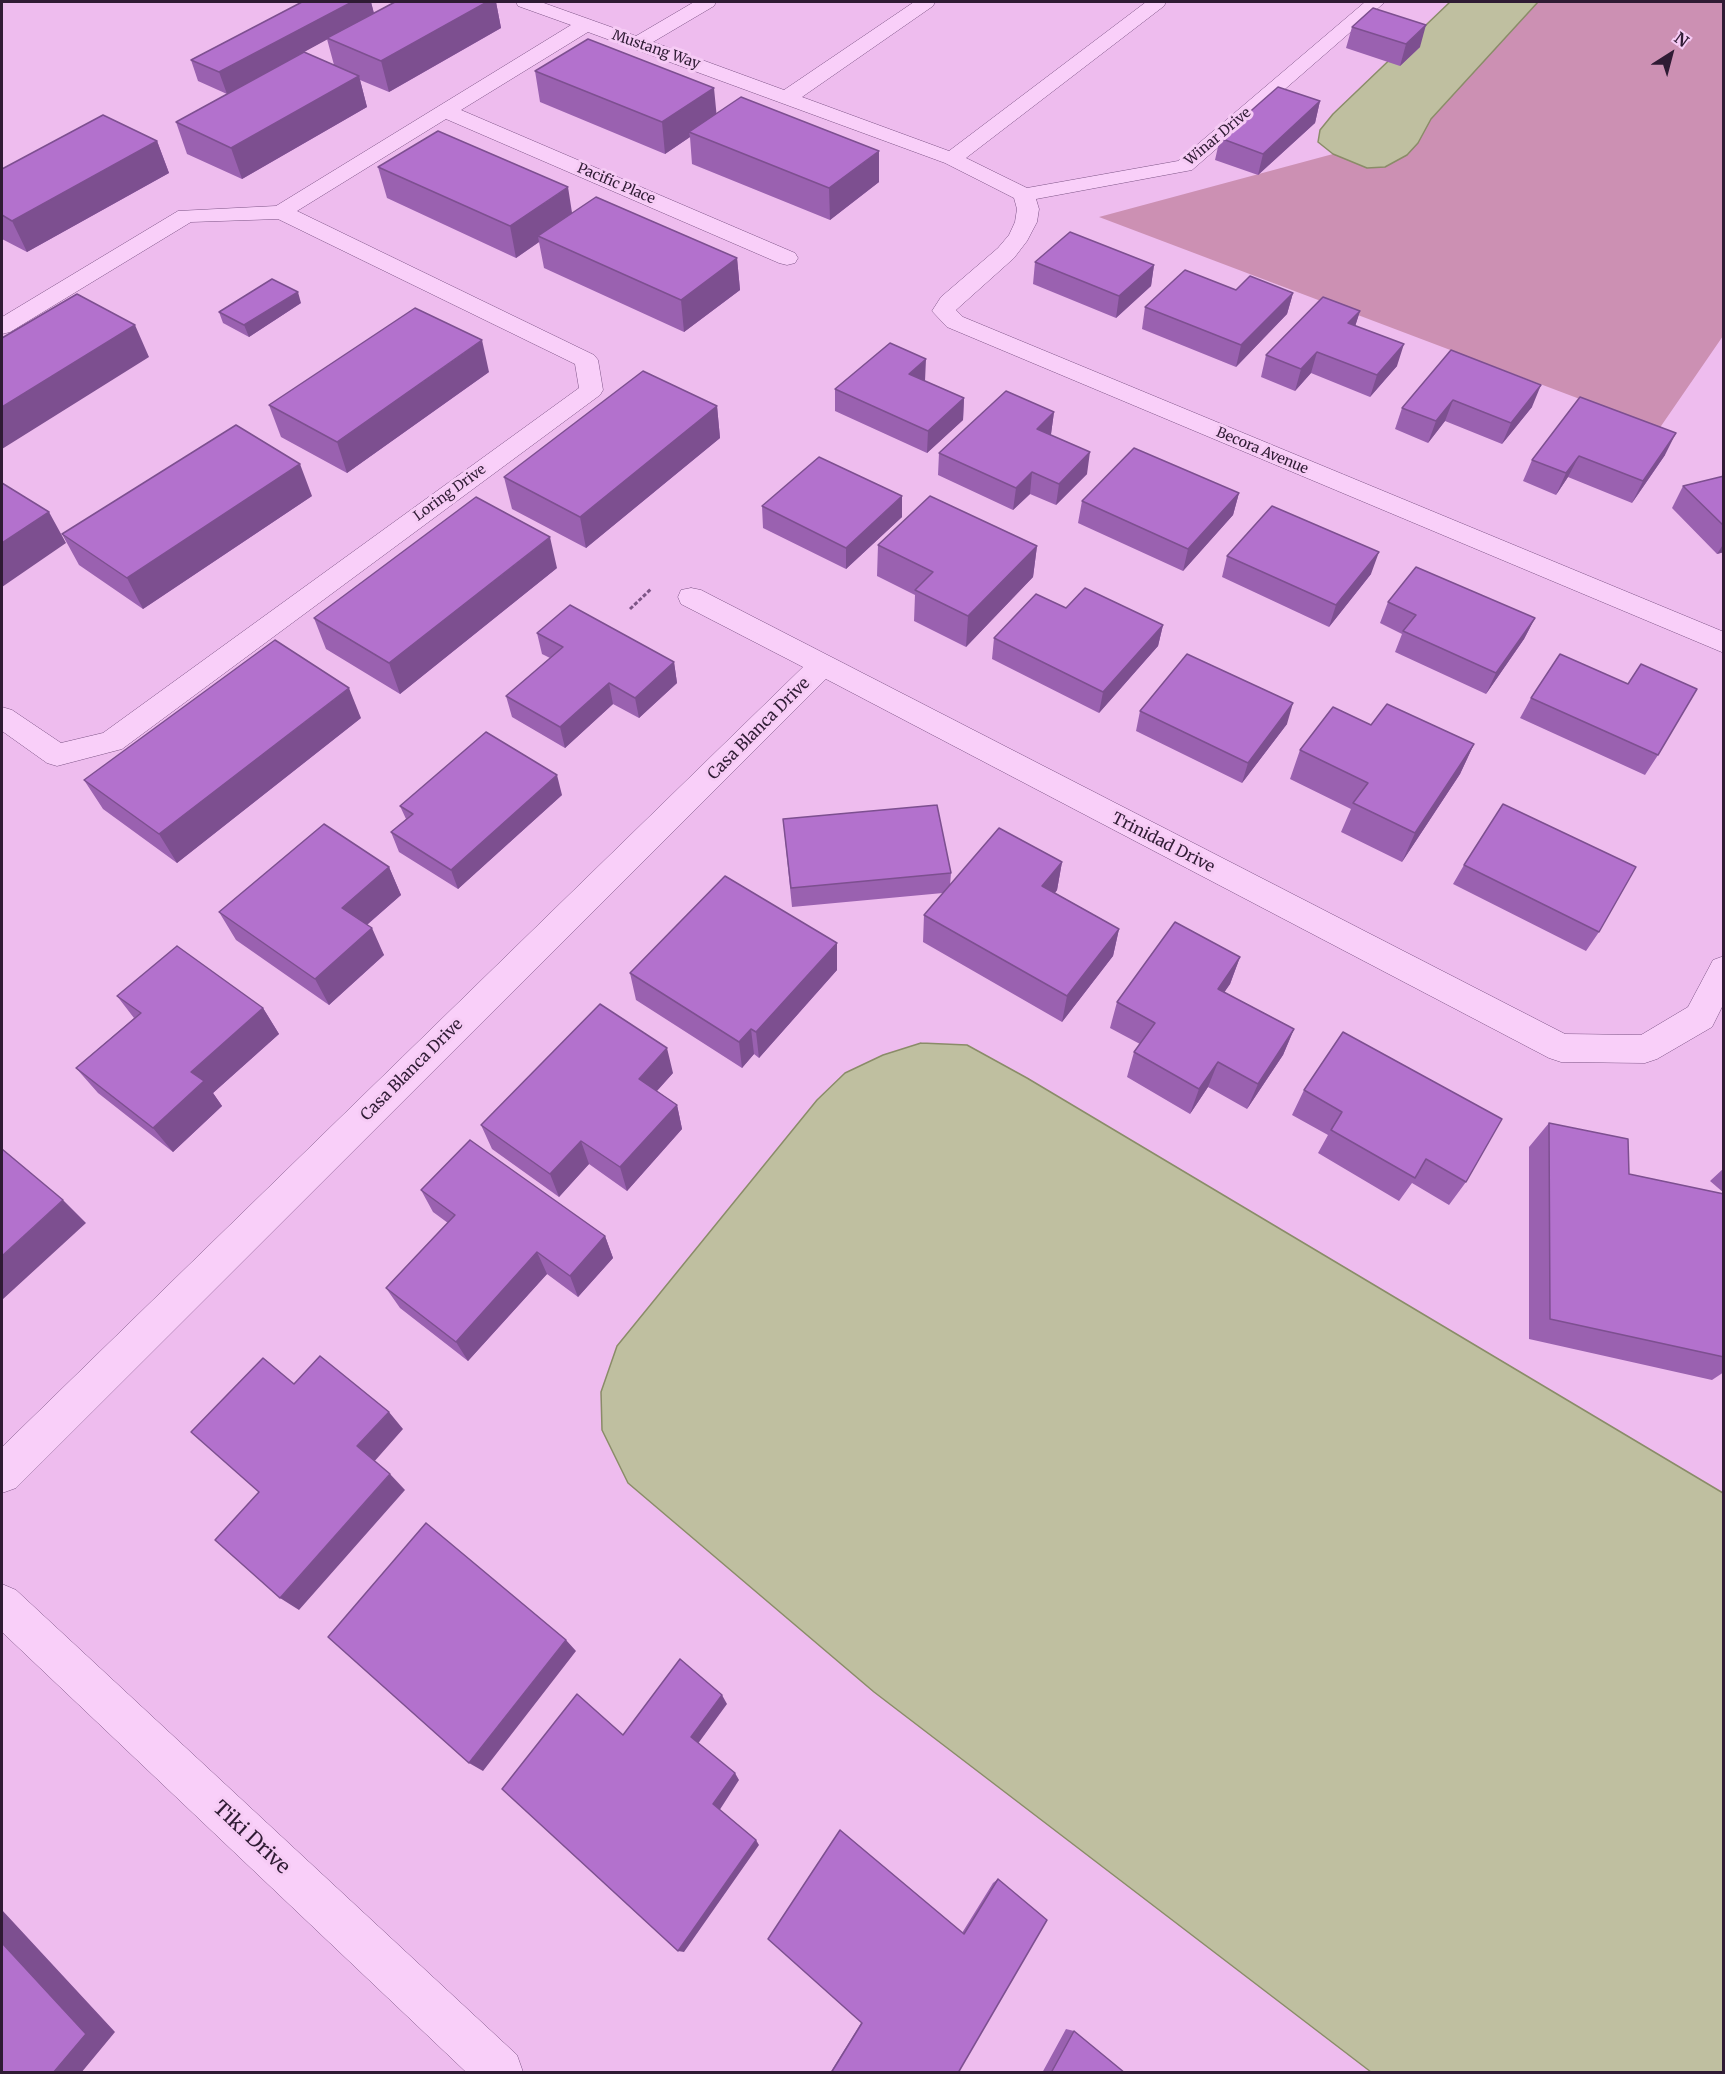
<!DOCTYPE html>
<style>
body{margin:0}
#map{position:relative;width:1725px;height:2074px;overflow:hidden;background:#eebcee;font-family:Merriweather,serif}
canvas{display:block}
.frame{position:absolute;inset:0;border:3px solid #2f1b34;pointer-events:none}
.north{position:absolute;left:1641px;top:24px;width:60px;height:60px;-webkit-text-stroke:4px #f6cbf5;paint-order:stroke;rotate:36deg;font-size:16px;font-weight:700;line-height:24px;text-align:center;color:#2f1b34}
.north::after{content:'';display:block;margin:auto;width:21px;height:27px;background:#2f1b34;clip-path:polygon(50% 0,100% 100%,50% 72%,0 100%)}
</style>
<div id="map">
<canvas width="1725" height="2074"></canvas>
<div class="frame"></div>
<div class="north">N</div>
</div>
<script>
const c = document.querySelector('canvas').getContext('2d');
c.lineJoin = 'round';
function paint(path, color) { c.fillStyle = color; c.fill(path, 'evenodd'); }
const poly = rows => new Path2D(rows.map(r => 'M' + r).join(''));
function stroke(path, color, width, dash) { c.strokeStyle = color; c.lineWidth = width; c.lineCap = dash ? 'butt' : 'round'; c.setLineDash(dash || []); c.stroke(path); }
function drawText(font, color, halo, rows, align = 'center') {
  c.font = font + ' Merriweather,serif'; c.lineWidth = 6; c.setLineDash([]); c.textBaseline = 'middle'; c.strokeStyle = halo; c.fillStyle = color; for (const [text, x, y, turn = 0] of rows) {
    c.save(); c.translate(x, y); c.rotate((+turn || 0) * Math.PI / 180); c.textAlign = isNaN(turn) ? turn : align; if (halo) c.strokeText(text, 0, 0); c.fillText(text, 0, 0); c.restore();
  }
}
paint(poly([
 [1538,2,1723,2,1723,336,1659,429,1099,217,1333,154,1367,168,1431,119]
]), '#cc90b3');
const water = poly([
 [1450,2,1538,2,1431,119,1418,143,1407,155,1385,167,1367,168,1333,154,1318,142,1320,130,1333,114,1450,2],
 [921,1043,967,1045,1027,1078,1723,1493,1723,2072,1371,2072,874,1692,628,1483,602,1430,601,1392,617,1346,817,1100,845,1073,883,1055,921,1043]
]);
paint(water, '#bfbfa0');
stroke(water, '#8a8c68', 1.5);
const minor = poly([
 [516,2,541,2,636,36,694,2,716,2,714,6,653,42,784,90,914,2,935,2,933,6,802,97,949,151,1146,2,1166,2,1164,6,966,158,1027,188,1178,161,1365,2,1385,2,1192,170,1036,199,1039,209,1037,222,1027,241,1014,258,956,310,963,317,1724,632,1724,653,947,327,932,311,941,297,998,248,1009,235,1015,222,1017,209,1014,198,945,163,588,32,461,110,795,253,798,258,795,263,787,265,779,263,446,119,297,211,594,355,598,360,603,390,600,395,122,749,57,766,47,763,2,731,2,707,12,710,61,743,103,733,579,388,575,364,278,219,191,222,10,332,2,334,2,317,178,211,276,206,571,25,518,6,516,2],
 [691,588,701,590,1565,1034,1641,1035,1688,1007,1713,960,1724,956,1724,1003,1712,1027,1657,1059,1645,1063,1561,1062,1549,1058,826,679,16,1488,2,1493,2,1447,803,667,681,604,678,597,681,590,691,588],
 [2,1584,16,1590,517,2055,523,2072,466,2072,2,1632,2,1584]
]);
stroke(minor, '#7d5586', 1);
stroke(poly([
 [630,609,651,589]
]), '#7d5586', 3, [4, 2]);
paint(minor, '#f9cff9');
paint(poly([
 [302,2,371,2,374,13,395,2,496,2,501,28,389,92,360,80,367,107,242,179,187,154,176,122,334,65,327,39,227,94,198,81,191,60],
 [1352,27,1420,47,1400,66,1346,48],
 [535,71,716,114,879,182,830,220,692,164,690,137,665,154,540,102],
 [1320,101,1315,123,1258,175,1215,160,1220,138],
 [157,141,169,173,27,252,2,239,2,169],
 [378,167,572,213,737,258,740,290,684,332,544,268,539,242,516,258,387,198],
 [1035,262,1154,265,1151,286,1116,318,1033,284],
 [1236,290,1293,293,1287,314,1236,367,1142,329,1145,307],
 [301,303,249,337,223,323,219,312],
 [1360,311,1355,326,1397,366,1370,397,1311,373,1295,391,1261,377,1266,355],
 [1451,350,1532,407,1502,444,1445,421,1428,443,1395,429,1402,408],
 [489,372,347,473,281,437,269,405],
 [835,389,964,398,963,420,927,453,835,411],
 [1580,397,1665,455,1632,503,1568,477,1556,495,1523,481,1532,460],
 [717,406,720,438,586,548,512,509,504,477],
 [1054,412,1051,434,1050,435,1087,474,1056,505,1030,494,1013,510,938,475,939,453],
 [1724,476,1724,552,1717,554,1672,508,1683,486],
 [1239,493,1233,515,1183,571,1078,523,1082,501],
 [312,496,143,609,79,565,62,534],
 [762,506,902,517,846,569,763,528],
 [878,545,1037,546,1033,577,966,647,914,621,915,595,877,576],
 [1227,556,1371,574,1329,627,1222,577],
 [557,568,400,694,326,649,314,618],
 [1388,602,1535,618,1524,639,1486,694,1395,652,1402,634,1380,623],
 [1066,608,1163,625,1158,646,1099,713,992,659,994,638],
 [537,633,674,662,677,683,639,718,613,704,565,748,512,717,506,696,550,658,542,654],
 [1531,698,1658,755,1645,775,1520,718],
 [1140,711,1287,724,1242,783,1136,731],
 [361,718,177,863,103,809,84,780],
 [1371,725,1474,744,1460,774,1402,862,1341,832,1351,809,1290,779,1300,750],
 [562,795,458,889,399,852,391,832,406,819,400,806],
 [783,819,951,873,950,886,1062,862,1057,890,1055,893,1119,929,1113,956,1062,1022,923,942,924,915,943,893,792,907],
 [1464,865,1599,932,1586,951,1453,884],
 [389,867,401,895,367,925,384,955,329,1005,236,940,219,912],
 [1240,957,1230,984,1224,992,1294,1029,1283,1055,1247,1109,1208,1087,1190,1114,1127,1077,1134,1052,1140,1044,1110,1028,1117,1002],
 [837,970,759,1058,754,1054,742,1068,636,1000,630,973],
 [117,996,263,1008,279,1034,213,1093,222,1106,173,1152,98,1093,76,1068,134,1018],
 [673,1073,657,1091,677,1105,682,1129,627,1191,589,1164,559,1197,492,1149,481,1125],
 [1304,1090,1466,1182,1449,1205,1412,1183,1399,1201,1318,1153,1328,1135,1292,1115],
 [1549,1123,1629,1174,1724,1194,1724,1372,1712,1380,1529,1339,1529,1147],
 [1724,1168,1724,1193,1710,1181],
 [421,1190,605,1236,613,1258,578,1297,547,1274,468,1361,400,1308,386,1288,448,1223,433,1212],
 [998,1879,958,2073,830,2073,861,2023,962,1933,993,1883],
 [1066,2029,1074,2031,1125,2073,1042,2073]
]), '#9a61b0');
paint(poly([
 [352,2,371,2,374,14,227,94,219,72],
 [487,2,496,2,501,28,389,92,381,61],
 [1426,25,1420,47,1400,66,1406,44],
 [359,76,367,107,242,179,231,148],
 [714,88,717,119,689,132,690,137,665,154,662,122],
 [1320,101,1315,123,1258,175,1263,154],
 [157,141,169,173,27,252,12,221],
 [879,151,879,182,830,220,829,188],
 [568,187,573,219,538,236,539,242,516,258,510,226],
 [737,258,740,290,684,332,681,300],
 [1154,265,1151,286,1116,318,1119,296],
 [298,292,301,303,249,337,244,325],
 [1293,293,1287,314,1236,367,1241,345],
 [1360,311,1353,333,1348,323],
 [135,325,149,357,2,449,2,407],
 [482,340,489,372,347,473,337,442],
 [1404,344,1397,366,1370,397,1377,375],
 [1317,352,1311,373,1295,391,1301,369],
 [926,359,925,381,909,374],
 [1541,385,1532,407,1502,444,1511,423],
 [964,398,963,420,927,453,928,431],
 [1453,400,1445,421,1428,443,1436,421],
 [717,406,720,438,586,548,580,517],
 [1054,412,1051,434,1034,450,1037,429],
 [1676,433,1665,455,1632,503,1643,481],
 [1090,452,1087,474,1056,505,1059,484],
 [1579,456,1568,477,1556,495,1566,473],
 [300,464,312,496,143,609,127,578],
 [1032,472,1030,494,1013,510,1016,488],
 [1239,493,1233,515,1183,571,1188,549],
 [902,496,902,517,846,569,846,548],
 [49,512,66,543,2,587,2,543],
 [550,537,557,568,400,694,389,663],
 [1724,543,1724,552,1717,554],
 [1037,546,1033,577,966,647,968,616],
 [1379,552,1371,574,1329,627,1336,605],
 [1535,618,1524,639,1486,694,1496,673],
 [1163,625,1158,646,1099,713,1103,692],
 [674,662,677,683,639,718,635,698],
 [609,683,613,704,565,748,560,727],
 [349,688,361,718,177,863,159,834],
 [1293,703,1287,724,1242,783,1248,763],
 [1474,744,1460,774,1402,862,1415,833],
 [557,775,562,795,458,889,451,870],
 [1062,862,1057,890,1038,914,1042,886],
 [389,867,401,895,355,935,342,908],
 [372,928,384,955,329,1005,315,979],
 [1119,929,1113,956,1062,1022,1067,996],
 [837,943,837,970,759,1058,756,1032],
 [1240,957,1230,984,1209,1015,1218,989],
 [263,1008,279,1034,213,1093,222,1106,173,1152,153,1128,191,1072],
 [751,1029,754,1054,742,1068,739,1042],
 [1294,1029,1283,1055,1247,1109,1258,1084],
 [667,1048,673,1073,645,1104,639,1079],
 [1218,1062,1208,1087,1190,1114,1199,1089],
 [677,1105,682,1129,627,1191,620,1167],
 [581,1141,589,1164,559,1197,550,1174],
 [63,1200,86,1223,2,1300,2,1256],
 [605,1236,613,1258,578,1297,570,1276],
 [537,1252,547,1274,468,1361,456,1342],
 [389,1412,403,1429,373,1463,357,1446],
 [390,1474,405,1490,299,1610,280,1598],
 [566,1640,576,1651,483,1771,469,1763],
 [722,1695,727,1704,697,1745,691,1737],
 [735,1773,739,1780,719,1811,713,1804],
 [756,1840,759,1845,684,1952,678,1951],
 [2,1910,115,2032,81,2073,53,2073,2,1943]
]), '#7d4f90');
const building = poly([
 [302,2,352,2,219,72,191,60,302,2],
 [395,2,487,2,381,61,327,38,395,2],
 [1373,8,1426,25,1406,44,1352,27,1373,8],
 [588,39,714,88,662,122,535,71,588,39],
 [304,52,359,76,231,148,176,122,304,52],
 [1278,87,1320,101,1263,154,1220,138,1278,87],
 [741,97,879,151,829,188,689,132,741,97],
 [103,115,157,141,12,221,2,215,2,169,103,115],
 [438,131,568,187,510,226,378,167,438,131],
 [596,197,737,258,681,300,538,236,596,197],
 [1070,232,1154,265,1119,296,1035,262,1070,232],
 [1185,270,1236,290,1250,276,1293,293,1241,345,1145,307,1185,270],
 [272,279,298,292,244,325,219,312,272,279],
 [77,294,135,325,2,407,2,338,77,294],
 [1323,297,1360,311,1348,323,1404,344,1377,375,1317,352,1301,369,1266,355,1323,297],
 [415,308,482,340,337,442,269,405,415,308],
 [890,343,926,359,909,374,964,398,928,431,835,389,890,343],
 [1451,350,1541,385,1511,423,1453,400,1436,421,1402,408,1451,350],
 [643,371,717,406,580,517,504,477,643,371],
 [1006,391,1054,412,1037,429,1090,452,1059,484,1032,472,1016,488,939,453,1006,391],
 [1580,397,1676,433,1643,481,1579,456,1566,473,1532,460,1580,397],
 [236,425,300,464,127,578,62,534,236,425],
 [1134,448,1239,493,1188,549,1082,501,1134,448],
 [819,457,902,496,846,548,762,506,819,457],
 [1724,476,1724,526,1683,486,1724,476],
 [2,483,49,512,2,543,2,483],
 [930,496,1037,546,968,616,915,590,933,572,878,545,930,496],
 [476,497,550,537,389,663,314,618,476,497],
 [1272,506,1379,552,1336,605,1227,556,1272,506],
 [1416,567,1535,618,1496,673,1403,631,1416,615,1388,602,1416,567],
 [1085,588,1163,625,1103,692,994,638,1036,594,1066,608,1085,588],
 [570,605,674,662,635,698,609,683,560,727,506,696,563,647,537,633,570,605],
 [275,640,349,688,159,834,84,780,275,640],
 [1187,654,1293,703,1248,763,1140,711,1187,654],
 [1560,654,1628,684,1641,664,1697,689,1658,755,1531,698,1560,654],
 [1387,704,1474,744,1415,833,1353,803,1368,783,1300,750,1333,707,1371,725,1387,704],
 [486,732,557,775,451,870,391,832,413,814,400,806,486,732],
 [1503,804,1636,867,1599,932,1464,865,1503,804],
 [937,805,951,873,791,888,783,819,937,805],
 [324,824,389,867,342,908,372,928,315,979,219,912,324,824],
 [999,828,1062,862,1042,886,1119,929,1067,996,924,915,999,828],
 [725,876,837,943,756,1032,751,1029,739,1042,630,973,725,876],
 [1175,922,1240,957,1218,989,1294,1029,1258,1084,1218,1062,1199,1089,1134,1052,1155,1023,1117,1002,1175,922],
 [177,946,263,1008,191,1072,204,1081,153,1128,76,1068,141,1013,117,996,177,946],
 [600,1004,667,1048,639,1079,677,1105,620,1167,581,1141,550,1174,481,1125,600,1004],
 [1343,1032,1502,1119,1466,1182,1426,1159,1415,1178,1331,1130,1342,1112,1304,1090,1343,1032],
 [1549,1123,1628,1139,1629,1174,1724,1194,1724,1357,1550,1319,1549,1123],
 [470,1140,605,1236,570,1276,537,1252,456,1342,386,1288,455,1215,421,1190,470,1140],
 [2,1149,63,1200,2,1256,2,1149],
 [320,1356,389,1412,357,1446,390,1474,280,1598,215,1540,259,1492,191,1432,263,1358,294,1384,320,1356],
 [426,1523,566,1640,469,1763,328,1637,426,1523],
 [680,1659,722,1695,691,1737,735,1773,713,1804,756,1840,678,1951,502,1789,577,1694,623,1735,680,1659],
 [840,1830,964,1934,998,1879,1047,1920,958,2073,831,2073,862,2023,768,1939,840,1830],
 [2,1943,86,2034,53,2073,2,2073,2,1943],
 [1074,2031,1125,2073,1051,2073,1074,2031]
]);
paint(building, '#b371cd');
stroke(building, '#7d4f90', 1.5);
drawText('14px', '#2f1b34', '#f6cbf5', [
 ["Mustang Way",656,50,19],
 ["Winar Drive",1218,137,-40],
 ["Pacific Place",616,184,23],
 ["Becora Avenue",1262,451,23],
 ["Loring Drive",450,493,-36]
]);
drawText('16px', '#2f1b34', '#f6cbf5', [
 ["Casa Blanca Drive",759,729,-45],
 ["Trinidad Drive",1163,843,27],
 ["Casa Blanca Drive",412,1070,-45]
]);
drawText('20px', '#2f1b34', '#f6cbf5', [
 ["Tiki Drive",251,1838,43]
]);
</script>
